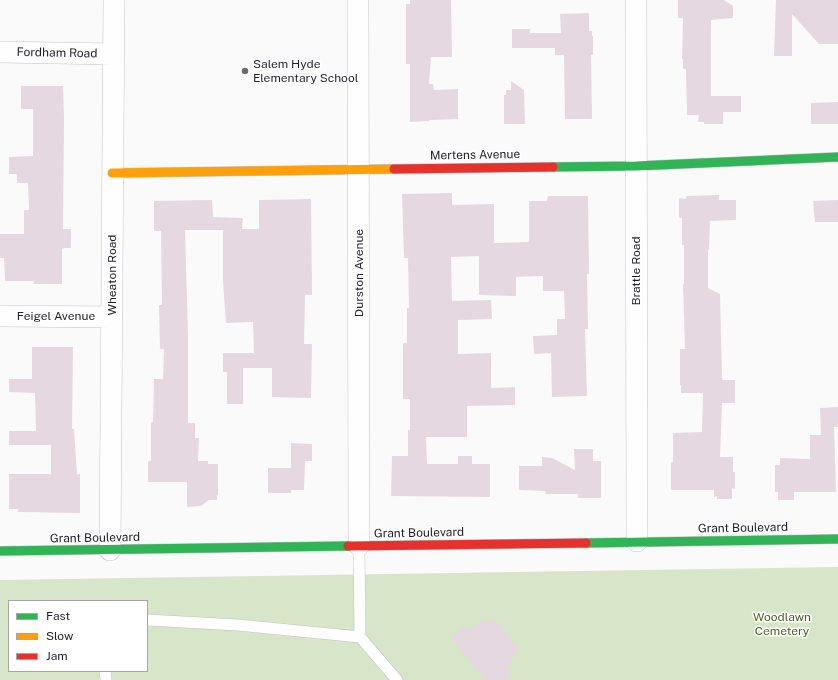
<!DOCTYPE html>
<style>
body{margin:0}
#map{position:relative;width:838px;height:680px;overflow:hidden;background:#fafafa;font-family:"Public Sans",sans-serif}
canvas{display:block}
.legend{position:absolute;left:8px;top:600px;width:140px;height:72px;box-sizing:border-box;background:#fff;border:1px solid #a6a5aa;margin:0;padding:5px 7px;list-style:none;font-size:12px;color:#201d2a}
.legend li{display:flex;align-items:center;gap:8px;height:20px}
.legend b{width:20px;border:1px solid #a6a5aa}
</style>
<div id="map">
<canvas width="838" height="680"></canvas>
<ul class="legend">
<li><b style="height:5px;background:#30b455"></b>Fast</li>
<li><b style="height:5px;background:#ff9f0a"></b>Slow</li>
<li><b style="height:5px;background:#e5322d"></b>Jam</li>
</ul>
</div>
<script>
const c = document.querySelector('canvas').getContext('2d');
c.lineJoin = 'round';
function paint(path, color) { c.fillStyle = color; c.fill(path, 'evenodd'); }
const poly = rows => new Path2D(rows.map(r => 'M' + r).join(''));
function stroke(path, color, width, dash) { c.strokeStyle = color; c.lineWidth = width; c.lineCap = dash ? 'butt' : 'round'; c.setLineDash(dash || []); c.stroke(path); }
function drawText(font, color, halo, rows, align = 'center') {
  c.font = font + ' "Public Sans",sans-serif'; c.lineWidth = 3; c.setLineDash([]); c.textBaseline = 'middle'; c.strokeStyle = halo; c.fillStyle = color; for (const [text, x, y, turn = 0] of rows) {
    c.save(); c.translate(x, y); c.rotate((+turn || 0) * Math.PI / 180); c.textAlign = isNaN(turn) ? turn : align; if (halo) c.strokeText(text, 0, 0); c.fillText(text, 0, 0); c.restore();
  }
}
paint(poly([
 [838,567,838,680,0,680,0,580],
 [9,601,147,601,147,671,9,671]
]), '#d7e5c8');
paint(poly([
 [410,0,451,0,452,57,431,57,429,84,433,84,434,90,458,89,458,119,429,120,429,121,410,122,410,64,406,64,406,4,410,4],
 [678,0,724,0,733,6,733,18,711,20,711,96,741,96,741,112,723,112,723,124,704,124,704,122,698,122,699,115,687,115,686,69,683,69,683,59,682,59,683,18,678,18],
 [776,0,838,0,838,44,819,44,792,14,792,56,774,56],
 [589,13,589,31,592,31,592,36,593,36,593,55,591,55,592,119,565,119,564,55,555,55,555,48,512,48,512,29,530,29,530,33,561,33,560,14],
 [511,81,524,90,525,124,504,124,504,95,506,95,506,90,511,90],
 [21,86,63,86,64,118,63,226,63,229,71,229,71,248,64,248,62,249,62,284,34,284,34,281,5,281,4,258,0,258,0,234,24,234,24,210,29,210,28,183,17,183,17,174,9,174,9,157,33,156,33,109,21,109],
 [838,102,838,124,811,124,811,103],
 [452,193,452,205,494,204,494,243,529,242,529,201,547,201,548,196,588,196,589,274,587,274,588,329,585,329,587,396,552,397,551,353,534,354,533,336,557,335,557,319,565,319,564,291,543,291,543,276,516,277,516,296,479,295,479,256,451,257,452,301,491,300,492,319,458,320,458,354,491,353,491,388,515,387,515,405,467,406,467,437,426,437,427,464,458,464,458,456,472,456,472,464,490,464,490,497,391,496,392,456,408,456,408,430,410,430,410,399,403,399,403,343,407,343,407,308,409,308,408,258,404,258,402,194],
 [719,195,719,200,736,200,736,220,710,221,709,250,708,249,708,288,720,294,722,379,723,380,735,380,735,403,722,403,720,457,733,457,733,472,735,472,735,489,732,488,732,499,717,499,717,496,714,497,714,490,671,490,671,462,673,462,673,433,702,432,703,393,681,393,681,385,680,385,680,349,685,349,683,284,684,284,684,245,682,245,682,218,679,218,679,198,686,199,686,196],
 [311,199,312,295,305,295,304,344,312,344,311,398,272,397,272,368,243,368,243,404,227,404,227,372,223,372,223,353,254,353,253,322,226,323,223,282,223,230,185,230,188,335,188,423,195,423,195,438,199,438,198,461,208,461,208,464,218,464,218,495,217,495,217,500,209,500,201,506,187,507,187,482,148,482,148,461,151,461,151,422,153,422,154,379,163,379,164,349,160,349,159,305,162,305,161,231,154,231,154,201,212,200,213,217,243,218,242,229,259,229,259,200],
 [838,200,838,222,815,222,813,201],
 [32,347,73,347,72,429,74,429,77,474,80,474,80,513,18,512,18,509,9,509,9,474,51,474,51,445,9,445,9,431,36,431,35,393,9,392,9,379,32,379],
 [838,407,838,427,834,427,836,492,794,492,794,500,778,500,778,492,775,492,775,465,780,465,780,458,810,459,810,435,821,435,820,408],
 [291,443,312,444,312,461,305,461,304,490,291,490,291,493,268,493,268,468,291,468],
 [574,449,593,449,593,461,601,461,601,498,578,498,578,494,546,494,545,491,519,490,519,466,542,466,542,457,552,458,575,470],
 [492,618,518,650,510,657,513,661,506,666,511,673,503,680,486,680,451,638,465,625,469,630,481,620,485,624]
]), '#e6d8e1');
const lane = poly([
 [147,620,238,625,360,637,359,545],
 [360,637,397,680],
 [105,671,106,680]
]);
const street = poly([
 [358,0,359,545],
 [636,0,637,541],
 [0,52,113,54],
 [0,316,112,317],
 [110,550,114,0]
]);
const fast = poly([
 [553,167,636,166,838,157],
 [586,543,838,539],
 [0,551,348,546]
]);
const slow = poly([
 [112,173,394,169]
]);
const jam = poly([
 [394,169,553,167],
 [348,546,586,543]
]);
stroke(lane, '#c4c2c8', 12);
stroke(street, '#c4c2c8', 22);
stroke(fast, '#c4c2c8', 10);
stroke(slow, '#c4c2c8', 10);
stroke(jam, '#c4c2c8', 10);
stroke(lane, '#fefefe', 11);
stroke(street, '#fefefe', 21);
stroke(fast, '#30b455', 9);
stroke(slow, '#ff9f0a', 9);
stroke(jam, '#e5322d', 9);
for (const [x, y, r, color] of [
 [245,71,4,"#6c6a73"]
]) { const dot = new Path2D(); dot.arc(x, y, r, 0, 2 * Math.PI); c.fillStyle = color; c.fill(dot); stroke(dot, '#fff', 1.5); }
drawText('12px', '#201d2a', '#fff', [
 ["Fordham Road",57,53,1],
 ["Mertens Avenue",475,155,-1],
 ["Brattle Road",636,271,-90],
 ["Durston Avenue",359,273,-90],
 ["Wheaton Road",112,275,-90],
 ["Feigel Avenue",56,316],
 ["Grant Boulevard",743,528,-1],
 ["Grant Boulevard",419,533,-1],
 ["Grant Boulevard",95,538,-1]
]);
drawText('12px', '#201d2a', '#fff', [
 ["Salem Hyde",253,64],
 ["Elementary School",253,78]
], 'left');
drawText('12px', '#47611c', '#fff', [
 ["Woodlawn",782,617],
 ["Cemetery",782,631]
]);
</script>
